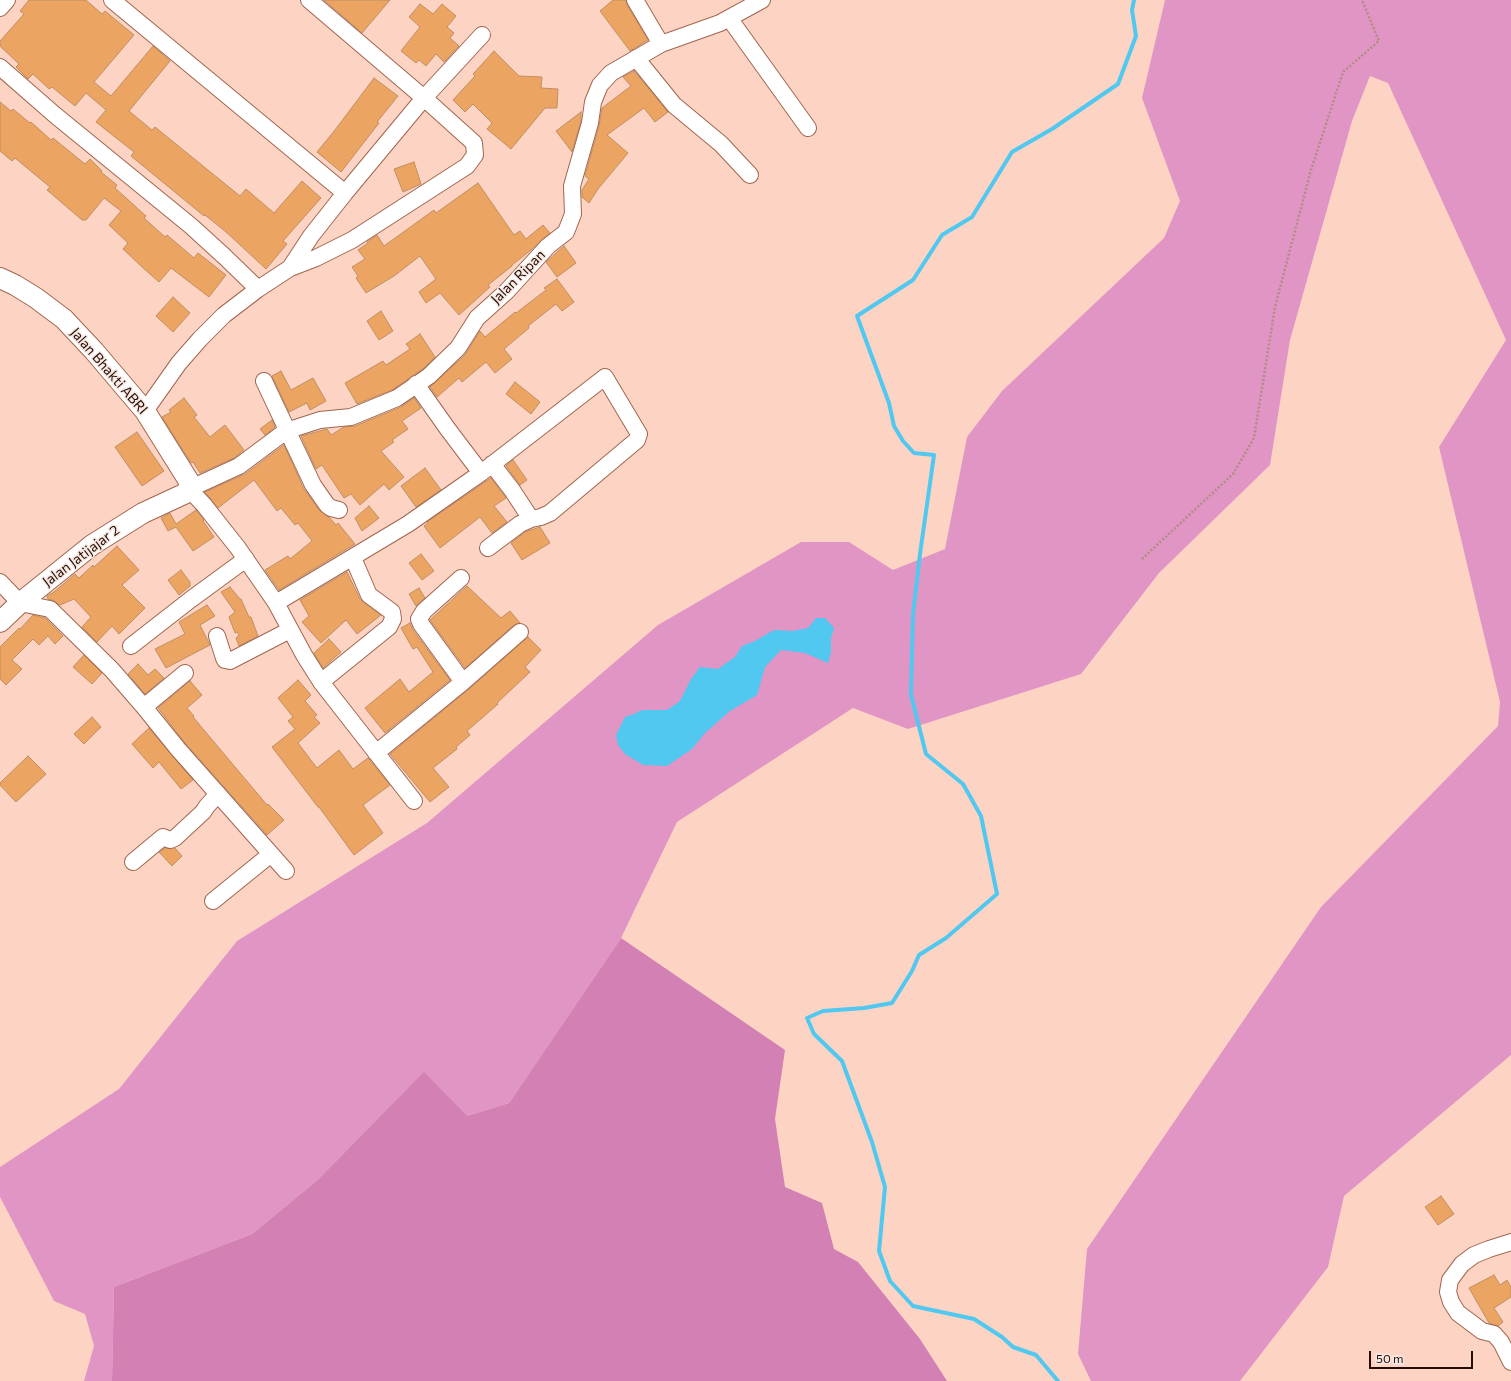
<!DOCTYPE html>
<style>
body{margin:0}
#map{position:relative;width:1511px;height:1381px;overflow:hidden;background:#fdd4c4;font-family:Commissioner,sans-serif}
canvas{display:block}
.scale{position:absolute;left:1369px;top:1351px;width:104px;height:18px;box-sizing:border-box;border:2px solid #240d04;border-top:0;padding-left:5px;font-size:12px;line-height:14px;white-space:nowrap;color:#240d04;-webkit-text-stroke:3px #f6e8e2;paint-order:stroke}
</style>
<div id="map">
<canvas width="1511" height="1381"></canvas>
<div class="scale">50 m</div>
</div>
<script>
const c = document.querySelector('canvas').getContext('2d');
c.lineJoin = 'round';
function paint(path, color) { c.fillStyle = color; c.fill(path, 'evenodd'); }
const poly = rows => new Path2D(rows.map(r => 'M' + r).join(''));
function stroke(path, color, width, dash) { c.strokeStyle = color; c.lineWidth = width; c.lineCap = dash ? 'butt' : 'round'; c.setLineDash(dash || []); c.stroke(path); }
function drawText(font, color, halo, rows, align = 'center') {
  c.font = font + ' Commissioner,sans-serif'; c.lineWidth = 3; c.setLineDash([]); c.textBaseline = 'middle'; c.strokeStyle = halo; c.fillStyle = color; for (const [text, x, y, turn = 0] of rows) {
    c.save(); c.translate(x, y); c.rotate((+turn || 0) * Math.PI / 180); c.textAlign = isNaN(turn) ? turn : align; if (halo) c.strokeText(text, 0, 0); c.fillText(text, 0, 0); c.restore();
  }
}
paint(poly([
 [1165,0,1511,0,1511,1055,1344,1196,1328,1267,1240,1381,1091,1381,1078,1354,1087,1249,1321,907,1498,726,1500,702,1439,447,1506,340,1388,83,1370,76,1352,121,1290,340,1270,465,1159,573,1081,674,908,729,853,708,677,822,621,938,509,1103,467,1116,320,1178,252,1234,114,1287,112,1381,84,1381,94,1346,85,1314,54,1301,0,1197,0,1167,119,1089,237,941,427,823,658,625,801,542,849,542,893,570,945,549,967,437,1002,391,1164,238,1180,201,1142,98]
]), '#e195c4');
paint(poly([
 [621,938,785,1050,775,1119,785,1187,822,1203,834,1249,858,1262,920,1339,947,1381,112,1381,114,1287,252,1234,320,1178,424,1072,467,1116,509,1103]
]), '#d381b4');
paint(poly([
 [816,618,825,618,834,628,831,638,831,652,828,663,805,653,781,650,765,667,757,695,730,711,705,733,692,749,667,766,643,765,625,754,618,745,616,735,625,717,634,714,642,710,667,710,680,701,691,679,700,667,718,669,735,657,742,646,755,641,774,630,792,631,808,628]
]), '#50c8ef');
stroke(poly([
 [1058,1381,1036,1355,1013,1347,1002,1337,974,1319,913,1306,890,1281,879,1251,885,1187,872,1142,842,1061,814,1034,807,1018,823,1011,864,1008,892,1003,912,971,919,955,946,938,997,894,981,816,963,784,926,754,911,695,913,614,920,554,934,455,914,453,903,441,894,426,889,403,857,316,913,280,942,235,972,217,1012,152,1052,129,1118,84,1136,36,1132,10,1134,0]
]), '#50c8ef', 4);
const building = poly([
 [29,0,86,0,102,14,105,11,134,35,94,82,111,96,153,46,170,61,129,111,152,130,155,127,240,196,246,189,274,213,302,181,321,198,283,241,287,244,266,269,225,231,205,215,204,216,131,156,134,152,96,122,106,110,86,93,75,106,52,87,49,89,33,74,28,79,16,67,19,64,0,46,0,41,24,14,20,11,29,0],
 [324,0,390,0,362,33,324,0],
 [613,0,626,0,627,5,648,40,630,51,600,11,613,0],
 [420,4,433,14,442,4,456,16,447,27,454,33,450,38,459,46,444,62,436,54,426,66,419,60,416,63,401,51,420,27,409,17,420,4],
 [494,51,519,76,542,77,541,88,558,89,557,108,545,108,511,149,487,129,492,123,473,104,465,112,453,100,475,76,473,74,494,51],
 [634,71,668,112,655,122,644,108,607,135,628,153,598,189,589,203,582,197,582,190,589,179,585,176,599,126,602,108,631,86,623,77,634,71],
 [374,78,398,96,377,122,379,123,341,172,317,152,335,130,374,78],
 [0,102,11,111,13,109,30,123,31,122,51,140,53,138,85,164,90,159,102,171,101,172,117,185,115,188,146,216,144,218,165,237,167,235,194,258,198,253,226,275,209,297,171,268,159,282,141,266,123,249,128,243,109,225,121,211,104,198,86,220,82,220,47,190,50,187,15,158,12,161,0,151,0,102],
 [581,112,581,121,572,152,556,131,581,112],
 [414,162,421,184,403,192,394,169,414,162],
 [478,183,514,235,520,231,526,239,543,225,550,233,531,250,512,265,512,266,488,285,490,287,459,315,440,293,426,303,419,292,436,279,420,256,394,276,366,293,356,278,358,276,352,267,365,259,358,250,368,243,367,242,377,235,384,246,434,210,436,213,478,183],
 [564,246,576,263,557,277,546,262,564,246],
 [557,279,574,302,562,311,556,304,528,326,529,328,504,349,512,359,495,373,486,362,462,382,459,378,437,397,430,387,465,355,480,331,485,337,515,312,516,313,546,290,544,288,557,279],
 [173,297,190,313,173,332,156,316,173,297],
 [381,311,393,331,379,340,367,321,381,311],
 [420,334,435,357,423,369,392,390,357,404,345,383,383,361,386,365,410,349,406,344,420,334],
 [281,371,291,390,313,378,326,401,310,410,307,403,289,412,272,376,281,371],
 [515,382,540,402,531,414,506,394,515,382],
 [184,398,197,415,194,417,210,437,225,425,244,450,234,458,200,473,193,462,191,463,162,417,171,412,169,410,184,398],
 [414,398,421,408,402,421,408,429,392,440,394,442,381,451,404,477,389,490,384,484,360,505,351,494,344,498,322,465,316,469,301,436,327,429,331,435,344,427,355,426,401,407,414,398],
 [272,420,275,427,265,435,260,429,272,420],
 [137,432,164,471,142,486,115,447,137,432],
 [284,445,304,489,319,510,329,517,336,525,338,523,355,544,279,590,265,570,288,556,290,559,312,541,298,523,295,525,281,508,277,511,254,480,218,508,205,492,245,474,284,445],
 [513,460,527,480,520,485,506,466,513,460],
 [425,468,441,490,416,507,401,486,425,468],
 [491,478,506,498,494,506,507,522,492,533,480,517,440,548,424,526,428,523,427,522,491,478],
 [369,506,379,518,362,531,355,518,369,506],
 [196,510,204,520,203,521,214,537,193,551,176,527,168,531,161,518,170,513,176,524,196,510],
 [540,527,550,543,522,560,511,543,525,532,540,527],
 [117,546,139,570,122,585,145,608,119,634,112,626,97,642,82,627,91,617,74,599,60,605,52,600,48,599,47,596,54,592,75,574,79,578,93,565,94,567,117,546],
 [421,554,434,571,422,580,409,563,421,554],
 [181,570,190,582,190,586,179,595,168,580,181,570],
 [347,572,360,599,381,615,357,634,346,620,321,643,302,622,309,616,300,600,347,572],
 [467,586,501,618,510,611,520,623,514,625,465,668,430,620,467,586],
 [230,587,240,599,241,599,249,617,251,617,258,636,239,646,236,638,239,635,237,632,235,633,229,617,235,612,221,592,230,587],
 [419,588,425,598,416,606,409,594,419,588],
 [207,605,215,616,200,625,210,645,166,668,155,649,185,634,179,622,207,605],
 [33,615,45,618,63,636,55,644,48,636,39,645,33,639,12,660,22,669,6,685,0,679,0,647,19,628,20,629,33,615],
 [410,623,413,630,450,680,385,733,365,708,400,679,409,692,433,672,417,647,413,649,401,628,410,623],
 [528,637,541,650,525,667,530,672,497,703,498,704,467,731,470,735,456,747,457,749,433,768,449,787,430,802,390,754,469,689,528,637],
 [329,639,341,652,323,668,314,653,329,639],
 [84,655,102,673,92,684,73,667,84,655],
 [138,664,148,675,155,669,164,678,145,694,128,674,138,664],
 [298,680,311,695,305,701,317,715,314,717,320,723,298,743,317,768,339,750,353,769,368,758,390,785,363,805,383,833,354,855,319,807,318,807,272,747,295,729,288,721,293,717,278,698,298,680],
 [190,681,202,695,187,708,194,716,193,717,267,805,268,804,284,820,267,835,185,743,158,708,190,681],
 [92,717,101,727,84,744,74,734,92,717],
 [149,728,193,780,181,789,159,762,153,768,132,744,149,728],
 [28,756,46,774,16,802,0,785,0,783,28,756],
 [165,848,175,848,182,856,172,866,159,852,165,848],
 [1441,1196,1454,1214,1438,1225,1425,1207,1441,1196],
 [1494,1275,1500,1285,1507,1280,1511,1287,1511,1297,1494,1308,1503,1322,1498,1326,1489,1323,1469,1288,1494,1275]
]);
paint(building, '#eba461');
stroke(building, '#c08e61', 1);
const minor = poly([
 [112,0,345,193],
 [635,0,661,44],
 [0,8,7,0],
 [729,18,808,128],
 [636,58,674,105,721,144,750,175],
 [0,67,55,115,191,226,225,257,258,289],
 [290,268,316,258,352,240,467,166,475,155,474,143,424,98,309,0],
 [264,381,313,485,327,505,331,508,339,510],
 [416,384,447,428,481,473],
 [145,411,179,363,200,339,224,315,258,289,290,268,311,236,345,193,424,98,482,35],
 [531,519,541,517,550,513,637,440,639,434,605,377,481,473,408,524,276,603,238,548,204,505,189,489,239,466,286,431,320,420,351,417,397,398,429,376,458,348,477,318,507,291,548,246,566,232,573,214,572,186,590,123,593,102,600,85,611,73,661,44,720,23,762,0],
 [488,548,520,524,531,519,512,490,492,464],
 [461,578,424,611,419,619,421,624,463,682],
 [0,582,20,603,50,609,112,670,144,707,178,749,286,871],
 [276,603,304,655,321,682,414,801],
 [217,636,224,658,225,660,230,661,290,630],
 [131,646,190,600,246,559],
 [321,682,384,631,389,627,393,619,392,612,369,595,353,558],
 [144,707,185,673],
 [376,753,463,682,520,632],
 [133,862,163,837,170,840,175,838,203,812,207,806,218,794],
 [213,901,271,854],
 [1511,1242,1489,1249,1474,1255,1462,1264,1450,1280,1448,1292,1451,1302,1458,1313,1482,1331,1494,1334,1501,1342,1511,1362]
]);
const tertiary = poly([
 [0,278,15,285,36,298,64,319,94,351,145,411,190,483,189,489,184,494,143,513,92,545,20,603,0,622]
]);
stroke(minor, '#a1654d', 18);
stroke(tertiary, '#a1654d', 22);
stroke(poly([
 [1142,559,1233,474,1254,438,1275,307,1311,170,1343,72,1379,41,1362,0]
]), '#af8d7f', 2.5, [2, 2]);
stroke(minor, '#fff', 16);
stroke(tertiary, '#fff', 20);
drawText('14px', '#240d04', '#f6e8e2', [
 ["Jalan Ripan",518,277,-45],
 ["Jalan Bhakti ABRI",109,371,49],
 ["Jalan Jatijajar 2",81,556,-37]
]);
</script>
